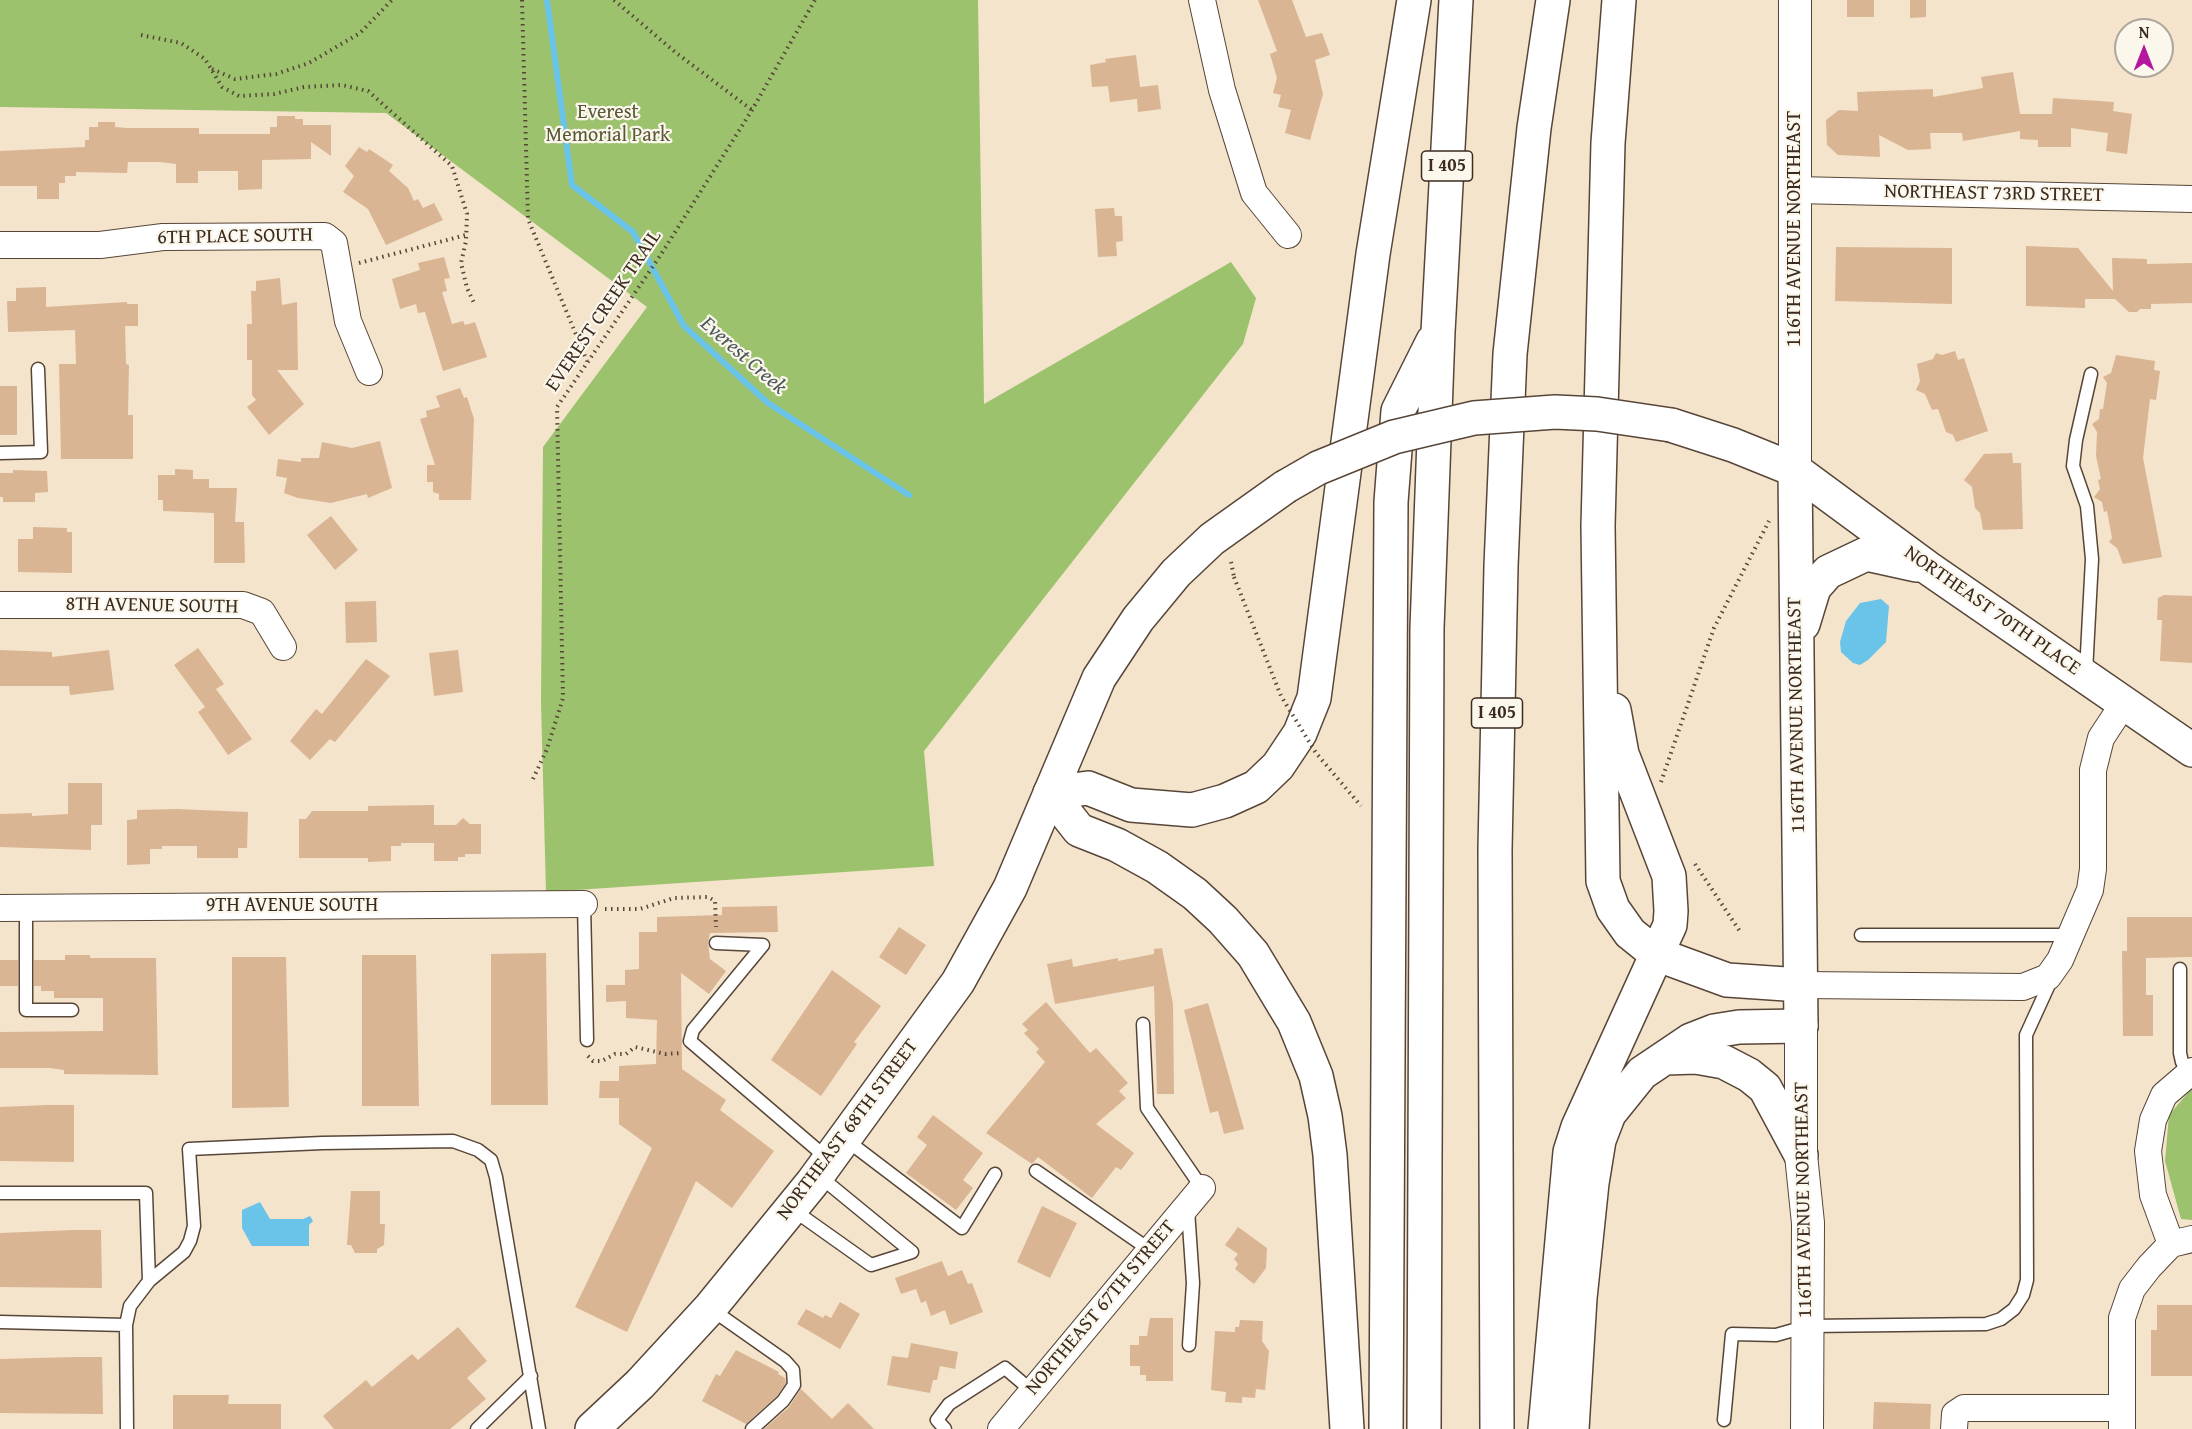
<!DOCTYPE html>
<style>
body{margin:0}
#map{position:relative;width:2192px;height:1429px;overflow:hidden;background:#f4e4cb;font-family:"Gentium Book Plus",serif}
canvas{display:block}
.north{position:absolute;left:2114px;top:18px;width:60px;height:60px;box-sizing:border-box;background:#fbf7ec;border:2px solid #aea59a;border-radius:50%;rotate:0deg;font-size:16px;font-weight:700;line-height:24px;text-align:center;color:#3b2a1e}
.north::after{content:'';display:block;margin:auto;width:21px;height:27px;background:#b5179e;clip-path:polygon(50% 0,100% 100%,50% 72%,0 100%)}
</style>
<div id="map">
<canvas width="2192" height="1429"></canvas>
<div class="north">N</div>
</div>
<script>
const c = document.querySelector('canvas').getContext('2d');
c.lineJoin = 'round';
function paint(path, color) { c.fillStyle = color; c.fill(path, 'evenodd'); }
const poly = rows => new Path2D(rows.map(r => 'M' + r).join(''));
function stroke(path, color, width, dash) { c.strokeStyle = color; c.lineWidth = width; c.lineCap = dash ? 'butt' : 'round'; c.setLineDash(dash || []); c.stroke(path); }
function drawText(font, color, halo, rows, align = 'center') {
  c.font = font + ' "Gentium Book Plus",serif'; c.lineWidth = 4.5; c.setLineDash([]); c.textBaseline = 'middle'; c.strokeStyle = halo; c.fillStyle = color; for (const [text, x, y, turn = 0] of rows) {
    c.save(); c.translate(x, y); c.rotate((+turn || 0) * Math.PI / 180); c.textAlign = isNaN(turn) ? turn : align; if (halo) c.strokeText(text, 0, 0); c.fillText(text, 0, 0); c.restore();
  }
}
paint(poly([
 [0,0,978,0,984,404,1231,262,1256,298,1243,344,924,751,934,866,546,892,541,702,543,447,647,307,386,113,0,107],
 [2192,1088,2192,1220,2181,1219,2165,1161,2169,1115]
]), '#9cc26d');
paint(poly([
 [1881,599,1889,606,1886,642,1868,660,1860,665,1853,663,1841,652,1840,642,1846,621,1860,603],
 [260,1202,270,1219,303,1219,310,1216,313,1221,309,1225,309,1246,252,1246,242,1228,242,1210]
]), '#6ac3e8');
stroke(poly([
 [547,0,572,185,633,232,684,326,768,403,909,495]
]), '#6ac3e8', 6);
paint(poly([
 [1258,0,1292,0,1306,37,1322,33,1330,55,1315,60,1323,94,1310,140,1285,133,1291,110,1278,107,1281,95,1273,93,1277,78,1270,54,1277,51],
 [1847,0,1874,0,1874,17,1847,17],
 [1910,0,1926,0,1926,17,1910,18],
 [1136,55,1140,87,1158,85,1161,109,1138,112,1137,99,1110,102,1108,86,1092,87,1090,65,1106,62,1105,59],
 [2013,72,2020,114,2052,114,2053,98,2114,102,2113,111,2132,114,2127,154,2106,151,2108,133,2071,128,2071,147,2038,147,2038,140,2020,139,2020,131,1963,141,1962,133,1930,133,1931,149,1908,150,1879,135,1880,157,1838,155,1827,145,1826,120,1839,110,1858,111,1857,92,1933,89,1933,97,1983,88,1981,77],
 [277,116,295,116,295,119,303,119,303,125,331,125,331,156,311,142,311,159,262,160,262,189,238,190,238,171,198,171,198,183,176,183,176,164,160,162,128,162,127,173,76,172,76,176,65,176,65,183,59,183,59,199,37,199,37,186,0,186,0,151,85,147,85,140,89,140,89,127,98,127,98,122,115,122,115,127,127,128,199,128,199,134,270,134,270,127,277,127],
 [359,147,367,152,369,149,393,165,389,171,408,188,414,201,418,199,423,208,434,203,443,220,386,245,368,209,343,192,354,176,345,166],
 [1114,208,1115,216,1122,216,1123,241,1116,242,1117,256,1098,257,1095,209],
 [2026,246,2078,248,2113,291,2112,258,2147,259,2147,264,2192,263,2192,303,2151,304,2151,309,2140,309,2137,312,2129,312,2115,299,2085,299,2085,308,2026,306],
 [1836,247,1952,248,1952,304,1835,301],
 [444,257,450,278,444,279,447,291,442,292,452,324,463,321,465,325,475,322,487,357,443,371,425,312,418,313,416,304,400,309,392,279,420,270,418,263],
 [280,278,282,305,297,302,298,370,277,370,304,404,269,435,247,407,256,400,252,395,252,360,247,360,247,324,252,324,251,291,256,291,256,281],
 [46,287,46,307,127,302,127,304,138,304,138,326,125,326,126,364,129,365,128,415,133,415,133,459,61,459,59,364,76,364,75,330,8,332,7,301,16,301,16,288],
 [1955,351,1958,360,1964,358,1988,431,1956,442,1953,435,1946,432,1938,409,1932,410,1925,394,1916,390,1920,381,1917,364,1933,359,1936,353,1942,355],
 [2116,355,2155,361,2154,370,2160,371,2156,400,2150,399,2143,458,2162,557,2123,564,2117,548,2109,542,2112,538,2107,511,2104,512,2102,502,2094,497,2100,489,2098,480,2101,479,2096,456,2097,432,2092,424,2099,419,2100,409,2103,409,2107,383,2103,377,2111,373],
 [0,386,17,386,17,435,0,435],
 [460,388,464,398,467,397,474,419,471,500,439,500,439,494,433,492,433,482,427,482,427,465,435,465,420,419,427,417,426,411,440,407,436,396],
 [380,441,392,488,368,498,367,494,331,503,298,498,284,493,287,478,276,476,278,459,301,462,301,458,319,458,322,442,352,448],
 [2012,453,2013,463,2021,463,2023,529,1983,530,1980,513,1975,508,1972,487,1964,480,1984,454],
 [175,469,193,470,193,479,209,479,209,488,237,488,235,522,244,522,245,563,214,563,214,513,163,511,163,500,158,500,158,475,175,475],
 [13,470,47,471,48,492,35,493,35,502,3,502,3,497,0,497,0,473,13,473],
 [331,516,358,550,335,570,307,535],
 [33,527,67,528,67,532,72,532,72,573,18,572,18,539,33,539],
 [2164,595,2192,596,2192,663,2160,661,2162,620,2157,620,2158,598],
 [376,601,377,642,346,643,345,602],
 [198,648,224,684,216,689,252,739,228,755,198,712,205,707,174,665],
 [0,650,52,652,52,657,109,650,114,690,70,695,69,686,0,686],
 [458,650,463,692,434,696,429,653],
 [366,659,390,676,335,742,330,739,310,760,290,741,316,709,322,714],
 [68,783,102,783,102,825,91,825,91,850,0,847,0,814,32,813,32,816,68,814],
 [434,805,434,825,456,825,463,818,470,824,481,824,481,854,465,854,465,857,458,857,458,861,434,861,434,843,401,843,401,846,391,846,391,861,368,862,368,858,299,858,299,819,306,819,312,811,368,811,368,806],
 [177,809,248,812,247,848,238,848,238,858,197,858,197,846,162,846,162,849,150,849,150,864,127,865,127,820,137,819,137,810],
 [777,906,778,932,710,933,708,943,710,959,726,971,709,994,681,973,682,1069,726,1100,720,1110,774,1151,732,1208,696,1181,627,1332,575,1307,652,1148,619,1124,619,1098,599,1098,600,1081,619,1081,619,1066,656,1064,657,1020,626,1018,626,1001,606,1002,606,985,625,985,625,970,639,969,639,932,657,932,657,917,722,915,722,907],
 [2127,917,2192,917,2192,957,2146,958,2146,995,2153,995,2153,1036,2123,1036,2122,951,2127,951],
 [899,927,926,945,906,975,879,957],
 [1162,948,1173,1004,1174,1094,1157,1094,1154,986,1055,1004,1047,964,1072,959,1073,967,1118,958,1118,961,1154,954,1154,949],
 [546,953,548,1105,491,1105,491,954],
 [65,955,90,955,90,958,156,958,158,1075,64,1074,64,1070,50,1068,0,1068,0,1032,103,1031,103,998,54,998,54,991,41,991,41,986,34,986,34,960,65,960],
 [362,955,416,955,419,1106,362,1106],
 [232,957,286,957,289,1107,232,1108],
 [0,960,18,960,18,986,0,986],
 [832,970,881,1006,854,1042,857,1044,821,1096,771,1060],
 [1046,1002,1090,1053,1096,1048,1128,1083,1119,1091,1126,1098,1096,1124,1134,1153,1121,1170,1116,1167,1092,1198,1038,1157,1032,1164,986,1133,1045,1062,1036,1052,1039,1049,1024,1033,1028,1030,1022,1024],
 [1208,1003,1244,1129,1224,1134,1218,1111,1210,1113,1184,1010],
 [47,1105,74,1105,74,1162,0,1161,0,1107],
 [933,1115,983,1153,963,1180,973,1188,956,1210,906,1173,927,1145,917,1137],
 [351,1191,380,1191,380,1224,385,1224,384,1245,377,1249,377,1253,355,1253,351,1245,347,1245],
 [1042,1206,1077,1223,1050,1278,1017,1262],
 [1238,1227,1267,1248,1266,1268,1254,1284,1235,1269,1238,1264,1234,1259,1238,1254,1225,1245],
 [74,1230,101,1230,102,1288,0,1287,0,1233],
 [942,1261,948,1276,962,1270,968,1284,972,1283,983,1312,950,1325,945,1310,931,1316,926,1301,921,1303,916,1289,901,1294,895,1278],
 [840,1302,860,1314,840,1349,797,1324,806,1309,823,1318,825,1315,831,1318],
 [2157,1305,2192,1305,2192,1376,2151,1376,2151,1330,2157,1330],
 [1150,1318,1173,1318,1173,1381,1146,1381,1146,1375,1140,1375,1140,1366,1130,1366,1130,1345,1139,1345,1139,1336,1147,1336],
 [1240,1320,1263,1321,1262,1341,1269,1351,1265,1390,1256,1389,1255,1398,1242,1397,1242,1403,1225,1402,1226,1392,1211,1390,1215,1331,1235,1332,1235,1327,1239,1327],
 [458,1327,487,1361,467,1378,486,1399,450,1429,334,1429,323,1416,366,1380,372,1387,412,1354,418,1360],
 [911,1343,958,1352,955,1369,940,1366,937,1380,933,1380,930,1393,887,1385,892,1356,908,1358],
 [736,1350,779,1372,778,1374,785,1378,786,1383,777,1396,746,1424,702,1401,716,1374,720,1376],
 [75,1357,102,1357,103,1414,0,1413,0,1359],
 [801,1389,832,1419,848,1403,874,1429,764,1429,789,1407],
 [173,1395,229,1395,228,1404,281,1404,281,1429,173,1429],
 [1874,1402,1931,1404,1930,1429,1873,1429]
]), '#d9b593');
const service = poly([
 [0,453,41,452,38,369],
 [2086,672,2092,559,2087,506,2073,466,2076,440,2091,374],
 [584,904,587,1040],
 [26,908,26,1010,72,1010],
 [1861,935,2072,935],
 [716,943,763,945,693,1030,690,1041,828,1159],
 [2180,969,2180,1053,2182,1062,2189,1072],
 [1143,1024,1147,1108,1202,1188],
 [845,1139,962,1228,995,1174],
 [1036,1171,1150,1250],
 [0,1193,146,1193,149,1281],
 [792,1209,871,1265,912,1252,818,1175],
 [1188,1210,1193,1283,1189,1345],
 [711,1309,785,1361,793,1370,794,1385,783,1401,752,1429],
 [0,1322,126,1325],
 [1724,1420,1732,1334,1776,1335,1808,1326,1986,1324,2001,1319,2014,1309,2023,1295,2027,1280,2026,1035,2052,978],
 [127,1429,126,1325,130,1306,149,1281,184,1252,190,1241,194,1226,189,1149,322,1143,453,1141,478,1150,491,1160,496,1177,539,1429],
 [477,1429,531,1376],
 [945,1429,937,1420,949,1404,1005,1368,1032,1391]
]);
const minor = poly([
 [1202,0,1222,90,1254,193,1288,235],
 [1796,190,2192,199],
 [0,245,100,245,163,237,325,236,334,243,348,321,369,372],
 [0,605,243,605,262,612,283,647],
 [0,908,584,904],
 [1801,985,2023,987,2048,977,2060,960,2090,890,2093,869,2093,770,2101,738,2124,703],
 [2171,1244,2153,1195,2148,1151,2153,1120,2164,1095,2192,1071],
 [1001,1429,1202,1188],
 [1954,1429,1955,1414,1964,1408,2122,1408],
 [2122,1429,2122,1318,2132,1289,2149,1267,2171,1244,2192,1239]
]);
const tertiary = poly([
 [1795,470,1795,0],
 [1801,1026,1801,1155,1808,1223,1807,1429]
]);
const secondary = poly([
 [1671,425,1733,445,1795,470,1928,568,2192,750],
 [1795,470,1801,1026],
 [1803,624,1814,588,1828,572,1866,554,1916,565],
 [592,1429,640,1384,710,1308,812,1183,958,982,1010,888,1099,678,1138,619,1176,573,1212,539,1285,487]
]);
const motorway = poly([
 [1619,0,1608,143,1598,526,1603,881,1613,909,1630,933,1656,954,1727,980,1801,985],
 [1665,1058,1696,1057,1724,1062,1749,1075,1765,1088,1801,1155],
 [1347,1429,1330,1155,1325,1116,1316,1076,1294,1022,1253,954,1223,920,1195,894,1157,867,1117,845,1079,830,1050,793,1088,788,1131,805,1192,810,1225,801,1256,787,1278,766,1300,733,1314,698,1373,254,1414,0],
 [1386,1429,1391,502,1398,411,1433,341],
 [1424,1429,1427,628,1438,332,1456,0],
 [1497,1429,1495,849,1501,566,1510,354,1534,128,1553,0],
 [1545,1429,1570,1152,1578,1127,1670,925,1671,911,1669,876,1622,754,1614,710],
 [1572,1429,1580,1298,1592,1183,1599,1140,1609,1114,1642,1073,1691,1040,1714,1031,1739,1027,1801,1026]
]);
stroke(service, '#574638', 15);
stroke(minor, '#574638', 28);
stroke(tertiary, '#574638', 34);
stroke(secondary, '#574638', 36);
stroke(motorway, '#574638', 36);
stroke(poly([
 [522,0,528,219,587,361],
 [614,0,675,52,752,110],
 [141,35,181,43,205,59,222,87,239,96,274,94,304,87,342,85,368,91,452,166,467,214,466,241,461,263,467,288,475,305],
 [212,69,235,79,276,74,309,63,360,33,392,0],
 [359,263,466,235],
 [1231,562,1234,577],
 [533,779,547,749,563,698,557,407,660,256,752,110,815,0],
 [1661,782,1714,628,1769,521],
 [1695,864,1741,933],
 [605,909,640,909,674,898,708,897,715,901,716,927],
 [588,1056,593,1061,602,1061,615,1054,626,1054,635,1047,665,1054,681,1053]
]), '#574638', 4, [1.5, 4.5]);
stroke(service, '#fff', 12);
stroke(minor, '#fff', 26);
stroke(tertiary, '#fff', 32);
stroke(secondary, '#fff', 33);
stroke(motorway, '#fff', 33);
const secondaryBridge = poly([
 [1285,487,1318,468,1394,437,1474,418,1555,412,1597,414,1671,425]
]);
stroke(secondaryBridge, '#574638', 36, []);
stroke(poly([
 [1234,577,1281,696,1316,753,1361,806]
]), '#574638', 4, [1.5, 4.5]);
stroke(secondaryBridge, '#fff', 33);
for (const [x, y, w] of [
 [1447,166,51],
 [1497,713,51]
]) { const box = new Path2D(); box.roundRect(x - w / 2, y - 15, w, 30, 4.5); c.fillStyle = '#fbf7ec'; c.fill(box); stroke(box, '#3b2a1e', 1.5); }
drawText('bold 18px', '#3b2a1e', null, [
 ["I 405",1447,166],
 ["I 405",1497,713]
]);
drawText('20px', '#585836', '#fbf7ec', [
 ["Everest",608,113],
 ["Memorial Park",608,136]
]);
drawText('20px', '#3b2a1e', '#fbf7ec', [
 ["NORTHEAST 73RD STREET",1994,194,1],
 ["116TH AVENUE NORTHEAST",1795,229,-90],
 ["6TH PLACE SOUTH",235,237,-1],
 ["EVEREST CREEK TRAIL",604,311,-56],
 ["8TH AVENUE SOUTH",152,606,1],
 ["NORTHEAST 70TH PLACE",1992,611,35],
 ["116TH AVENUE NORTHEAST",1797,715,-91],
 ["9TH AVENUE SOUTH",292,906],
 ["NORTHEAST 68TH STREET",848,1130,-53],
 ["116TH AVENUE NORTHEAST",1804,1200,-91],
 ["NORTHEAST 67TH STREET",1101,1308,-50]
]);
drawText('italic 21px', '#49585b', '#fbf7ec', [
 ["Everest Creek",743,356,41]
]);
</script>
